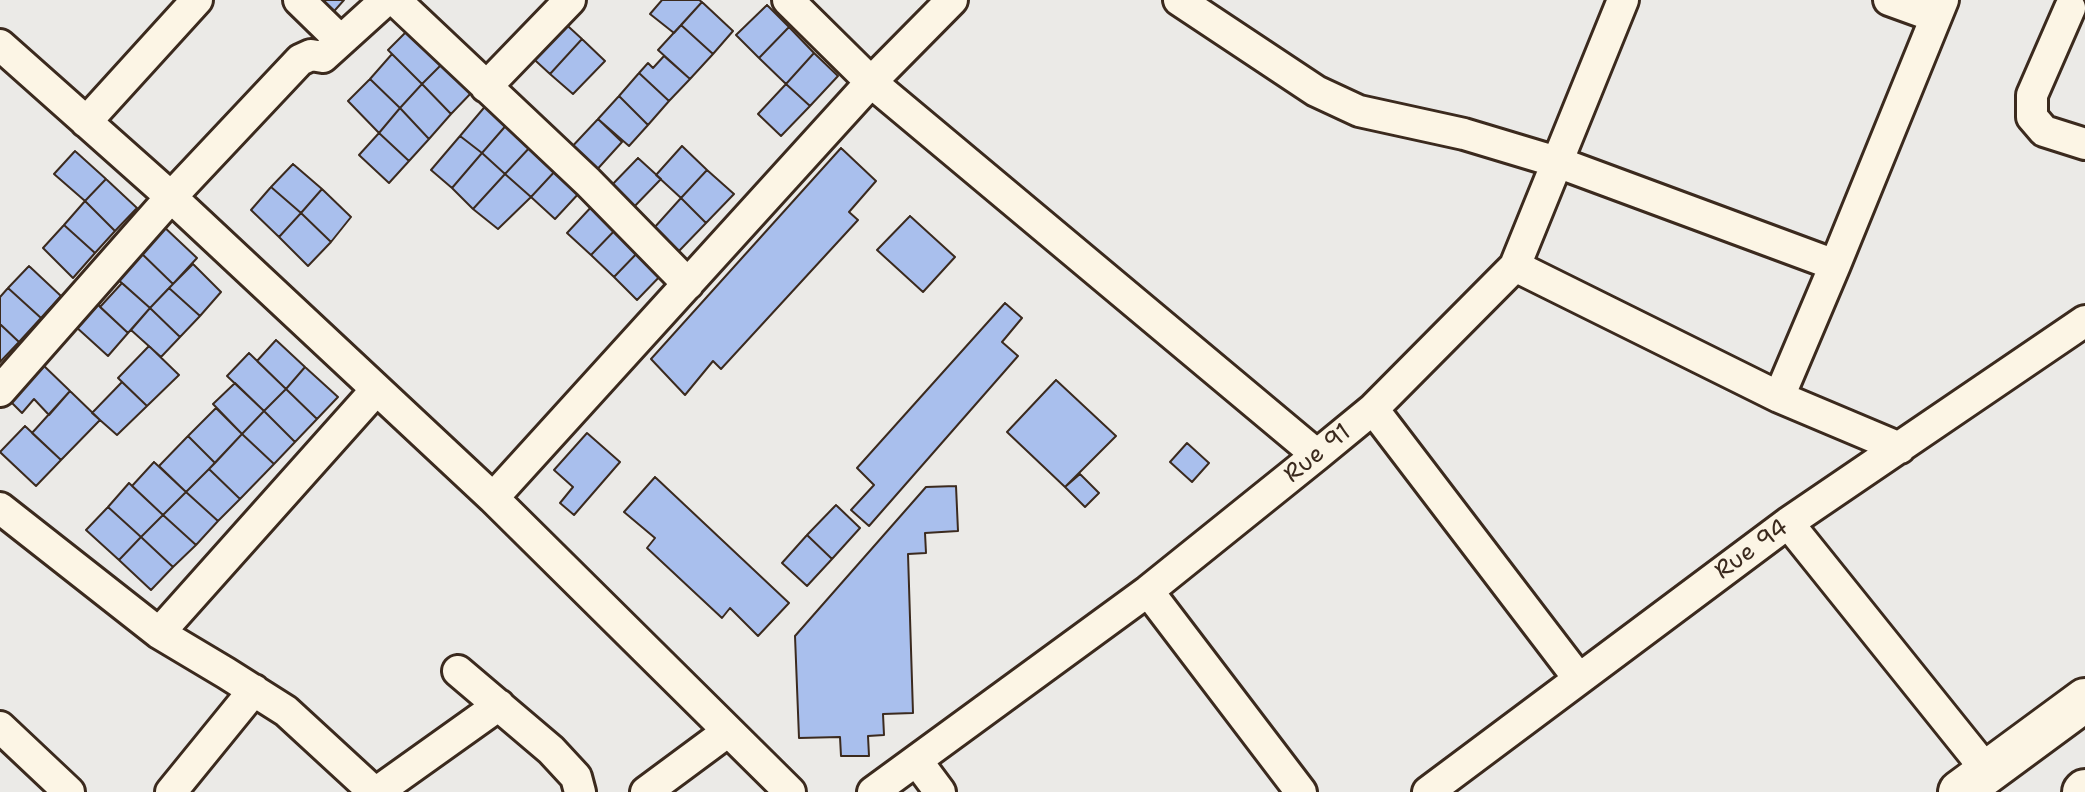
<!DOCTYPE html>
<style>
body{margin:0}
canvas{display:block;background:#ebeae7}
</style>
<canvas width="2085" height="792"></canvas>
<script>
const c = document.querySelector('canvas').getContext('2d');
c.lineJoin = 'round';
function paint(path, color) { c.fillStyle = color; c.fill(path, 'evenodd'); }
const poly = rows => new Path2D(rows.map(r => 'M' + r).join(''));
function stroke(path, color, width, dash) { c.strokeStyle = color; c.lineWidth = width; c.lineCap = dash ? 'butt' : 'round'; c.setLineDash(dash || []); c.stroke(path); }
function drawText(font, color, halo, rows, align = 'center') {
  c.font = font + ' "Shantell Sans",sans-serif'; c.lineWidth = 6; c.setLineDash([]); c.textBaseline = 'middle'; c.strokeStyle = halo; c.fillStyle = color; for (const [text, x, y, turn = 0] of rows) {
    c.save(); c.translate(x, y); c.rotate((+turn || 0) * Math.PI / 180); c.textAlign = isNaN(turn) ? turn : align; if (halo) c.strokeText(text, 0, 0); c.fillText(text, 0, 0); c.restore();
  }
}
const building = poly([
 [311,0,344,0,328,18,311,0],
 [662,0,699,0,702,2,674,33,650,14,662,0],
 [702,2,733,31,713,54,681,25,702,2],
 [767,5,789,27,759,58,736,35,767,5],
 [558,17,582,39,550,74,525,51,558,17],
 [681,25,713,54,690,79,658,50,681,25],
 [411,27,445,61,422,84,388,50,411,27],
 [789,27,814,53,786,84,759,58,789,27],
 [582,39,605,61,573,94,550,74,582,39],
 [814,53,838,76,810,106,786,84,814,53],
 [392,54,422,84,400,108,370,79,392,54],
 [664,56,690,79,669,101,639,73,648,63,653,68,664,56],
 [445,61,473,91,451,114,422,84,445,61],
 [639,73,669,101,648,125,619,96,639,73],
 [370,79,400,108,379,133,348,101,370,79],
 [422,84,451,114,429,139,400,108,422,84],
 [786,84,810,106,781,136,758,114,786,84],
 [619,96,648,125,629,146,598,119,619,96],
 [488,103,509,122,482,153,460,136,488,103],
 [400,108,429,139,409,161,379,133,400,108],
 [598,119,622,142,593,174,568,151,598,119],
 [509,122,532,145,505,174,482,153,509,122],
 [379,133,409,161,389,183,359,155,379,133],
 [460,136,482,153,452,188,431,170,460,136],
 [532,145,557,169,531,197,505,174,532,145],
 [682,146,707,170,681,198,656,175,682,146],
 [841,148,876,181,849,212,858,220,721,369,713,361,685,395,651,359,841,148],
 [75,151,106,179,85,201,54,174,75,151],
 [482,153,505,174,473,209,452,188,482,153],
 [638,158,661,179,631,210,608,189,638,158],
 [293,164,322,189,301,213,271,187,293,164],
 [557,169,581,191,555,219,531,197,557,169],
 [707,170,734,194,706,223,681,198,707,170],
 [505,174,531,197,498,229,473,209,505,174],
 [106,179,137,208,115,231,85,201,106,179],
 [271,187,301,213,279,237,251,210,271,187],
 [322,189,351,217,331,242,301,213,322,189],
 [681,198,706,223,679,251,654,228,681,198],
 [85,201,115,231,95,253,64,225,85,201],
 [594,204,618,227,591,255,567,233,594,204],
 [301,213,331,242,308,266,279,237,301,213],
 [910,216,955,257,923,292,877,250,910,216],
 [64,225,95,253,73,278,43,248,64,225],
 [162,225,197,258,173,284,138,250,162,225],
 [618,227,642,248,614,277,591,255,618,227],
 [642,248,665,271,637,300,614,277,642,248],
 [138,250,173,284,150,308,115,277,138,250],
 [193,264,221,292,200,316,169,288,193,264],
 [29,266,61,296,41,318,8,288,29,266],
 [122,283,150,308,128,333,100,307,122,283],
 [8,288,41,318,19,342,0,324,0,297,8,288],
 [169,288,200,316,180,337,150,308,169,288],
 [96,303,128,333,108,356,75,326,96,303],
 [1005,303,1022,318,1002,342,1018,356,869,526,851,510,874,485,857,468,1005,303],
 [150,308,180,337,161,357,131,330,150,308],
 [0,324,19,342,0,362,0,324],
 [276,340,305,367,286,389,257,361,276,340],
 [149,346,179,375,147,406,118,378,149,346],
 [249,353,286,389,264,411,227,376,249,353],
 [42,364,70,391,49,415,34,399,22,413,8,399,42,364],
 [305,367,338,397,317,419,286,389,305,367],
 [1056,380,1116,436,1065,487,1007,432,1056,380],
 [122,382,147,406,117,435,92,413,122,382],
 [235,383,264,411,242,434,213,404,235,383],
 [286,389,317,419,295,442,264,411,286,389],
 [70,391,100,420,61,460,32,433,70,391],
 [216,408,242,434,215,463,188,436,216,408],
 [264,411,295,442,274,464,242,434,264,411],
 [25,426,61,460,36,486,0,452,25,426],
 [587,433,620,462,574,515,560,503,573,487,554,470,587,433],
 [242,434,274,464,240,499,209,469,242,434],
 [188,436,215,463,186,492,159,466,188,436],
 [1187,443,1209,463,1192,482,1170,462,1187,443],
 [154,462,186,492,163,515,132,486,154,462],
 [209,469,240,499,218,521,186,492,209,469],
 [1080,474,1099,493,1085,507,1065,487,1080,474],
 [655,477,789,603,758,636,730,608,722,618,647,548,655,538,624,512,655,477],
 [129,483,163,515,141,537,108,507,129,483],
 [956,486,958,531,925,533,926,553,908,554,913,713,883,714,884,735,868,736,869,756,841,756,840,737,799,738,795,636,926,487,956,486],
 [186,492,218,521,196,545,163,515,186,492],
 [836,505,860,528,832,559,807,535,836,505],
 [108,507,141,537,119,560,86,530,108,507],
 [163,515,196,545,173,567,141,537,163,515],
 [807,535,832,559,807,586,782,563,807,535],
 [141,537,173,567,151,590,119,560,141,537]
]);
paint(building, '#a9bfed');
stroke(building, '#3b2a1e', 2);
const minor = poly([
 [299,0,340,40],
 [395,0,588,182,688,284],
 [788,0,871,82,1317,455],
 [1179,0,1316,91,1359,111,1464,134,1557,162,1835,265],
 [1889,0,1936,17],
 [2070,8,2032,95,2032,117,2044,131,2085,144],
 [0,45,171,197,493,498,790,792],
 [486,87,570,0],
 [86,122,197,0],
 [1515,266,1779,397,1900,448],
 [0,391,171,197,300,60,311,55,323,57,386,0],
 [1779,397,1835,265,1943,0],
 [1373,409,1579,679],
 [493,498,871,82,952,0],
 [0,508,159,633,226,673,286,711,374,792],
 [1788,523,1988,772],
 [1148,591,1301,792],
 [159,633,376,390],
 [458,671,551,750,576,777,580,792],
 [0,727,69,792],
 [917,761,940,792],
 [171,792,254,690],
 [377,792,499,705],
 [646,792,727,732],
 [873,792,1148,591,1317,455,1373,409,1515,266,1623,0],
 [1428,792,1788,523,2085,321]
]);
const secondary = poly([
 [1960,792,2085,700],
 [2084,792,2085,791]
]);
stroke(minor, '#3b2a1e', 36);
stroke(secondary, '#3b2a1e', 48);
stroke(minor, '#fcf5e5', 30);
stroke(secondary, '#fcf5e5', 42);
drawText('24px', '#3b2a1e', '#fcf5e5', [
 ["Rue 91",1318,454,-39],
 ["Rue 94",1752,550,-36]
]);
</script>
